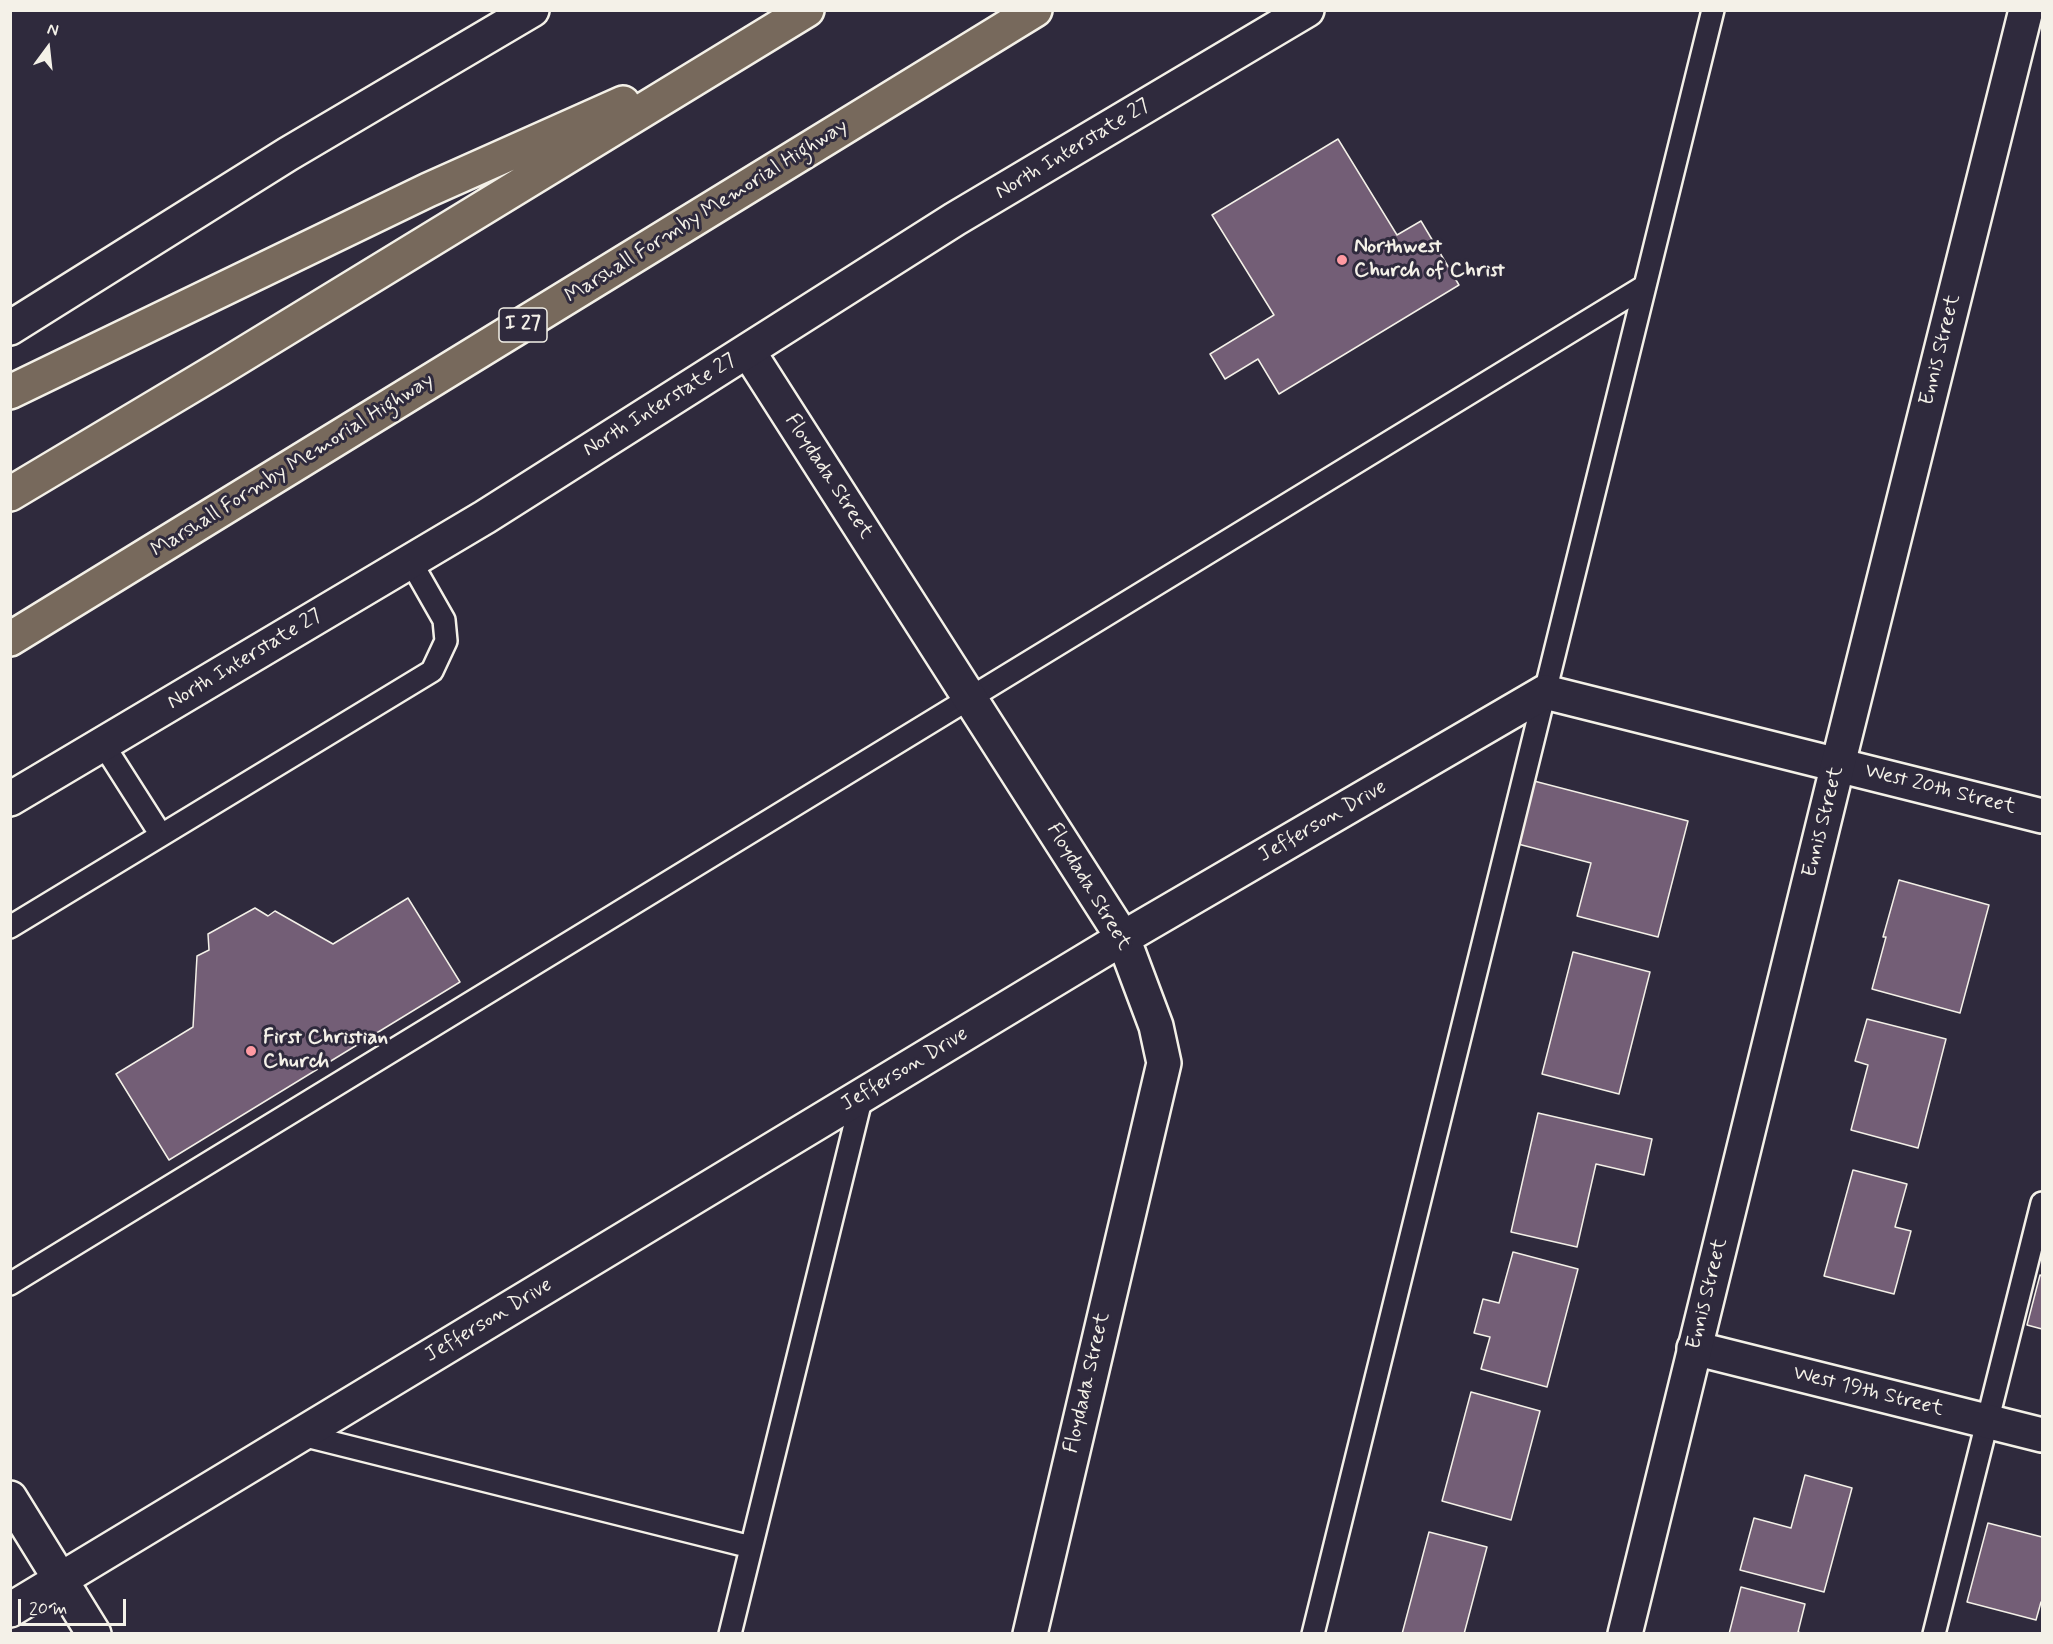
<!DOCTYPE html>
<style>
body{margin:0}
#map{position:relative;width:2053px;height:1644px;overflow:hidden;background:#2f2a3d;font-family:Mynerve,sans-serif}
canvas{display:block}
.frame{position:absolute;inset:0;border:12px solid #f4f1e8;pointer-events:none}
.north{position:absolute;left:18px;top:18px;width:60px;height:60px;-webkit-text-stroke:4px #2f2a3d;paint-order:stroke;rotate:15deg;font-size:16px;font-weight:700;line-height:24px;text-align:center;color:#f4f1e8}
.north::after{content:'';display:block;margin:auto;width:21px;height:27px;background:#f4f1e8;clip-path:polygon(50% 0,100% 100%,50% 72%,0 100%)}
.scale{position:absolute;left:18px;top:1599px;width:108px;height:27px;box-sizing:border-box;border:3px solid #f4f1e8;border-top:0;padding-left:8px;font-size:18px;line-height:21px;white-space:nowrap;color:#f4f1e8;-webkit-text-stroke:4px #2f2a3d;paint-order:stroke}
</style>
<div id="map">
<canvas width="2053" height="1644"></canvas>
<div class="frame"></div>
<div class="north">N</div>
<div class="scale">20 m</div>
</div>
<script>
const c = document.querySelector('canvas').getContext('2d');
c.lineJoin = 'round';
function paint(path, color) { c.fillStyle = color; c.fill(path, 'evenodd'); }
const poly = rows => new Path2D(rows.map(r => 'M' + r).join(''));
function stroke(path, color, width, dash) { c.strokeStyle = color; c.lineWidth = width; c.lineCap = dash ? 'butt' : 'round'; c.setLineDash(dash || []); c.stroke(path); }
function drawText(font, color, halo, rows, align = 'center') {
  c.font = font + ' Mynerve,sans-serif'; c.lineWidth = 6; c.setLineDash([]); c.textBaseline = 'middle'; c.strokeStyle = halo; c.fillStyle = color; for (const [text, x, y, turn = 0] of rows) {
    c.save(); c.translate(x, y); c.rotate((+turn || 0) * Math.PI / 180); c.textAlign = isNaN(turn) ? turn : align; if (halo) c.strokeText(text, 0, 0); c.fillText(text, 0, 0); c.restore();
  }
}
const building = poly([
 [1338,139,1397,235,1421,221,1459,285,1279,394,1258,359,1225,379,1210,354,1274,315,1212,215,1338,139],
 [1534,781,1688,821,1658,937,1577,916,1591,863,1518,844,1534,781],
 [1899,880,1989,905,1960,1013,1872,989,1886,937,1883,937,1899,880],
 [408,898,460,982,169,1160,116,1074,193,1027,197,956,209,950,208,934,255,908,268,916,275,911,333,944,408,898],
 [1573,952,1650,972,1619,1094,1542,1074,1573,952],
 [1867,1019,1946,1039,1918,1148,1851,1130,1868,1065,1855,1061,1867,1019],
 [1538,1113,1652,1139,1644,1175,1596,1164,1577,1247,1511,1232,1538,1113],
 [1853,1170,1907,1184,1895,1227,1911,1231,1894,1294,1824,1276,1853,1170],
 [1513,1252,1578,1269,1547,1387,1481,1369,1490,1337,1474,1333,1483,1299,1499,1303,1513,1252],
 [2040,1275,2042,1276,2042,1329,2027,1325,2040,1275],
 [1471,1392,1540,1411,1511,1520,1442,1501,1471,1392],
 [1805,1475,1852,1488,1824,1592,1740,1570,1754,1518,1791,1528,1805,1475],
 [1988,1523,2042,1537,2042,1603,2041,1602,2036,1620,1967,1602,1988,1523],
 [1429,1532,1487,1547,1464,1634,1402,1634,1429,1532],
 [1741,1587,1805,1604,1798,1632,1804,1634,1729,1634,1741,1587]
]);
paint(building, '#735e76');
stroke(building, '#f4f1e8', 1.5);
const lane = poly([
 [103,744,161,835],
 [10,927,432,671,446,641,444,620,411,562],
 [10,1284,1645,286],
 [302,1435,751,1547],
 [730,1634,862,1096],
 [1313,1634,1713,10],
 [1934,1634,2042,1203]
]);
const street = poly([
 [748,351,1123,938,1156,1026,1164,1063,1030,1634],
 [1694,1348,2042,1435],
 [10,1498,94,1634],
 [10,1610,1123,938,1545,692,2042,816]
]);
const secondary = poly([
 [10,328,288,154,532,10],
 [10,799,485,517,955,219,1307,10],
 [1625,1634,1838,764,2026,10]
]);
const highway = poly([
 [10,392,428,190,623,103],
 [10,494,221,368,807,10],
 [10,639,1035,10]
]);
stroke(lane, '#f4f1e8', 26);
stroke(street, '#f4f1e8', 38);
stroke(secondary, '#f4f1e8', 38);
stroke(highway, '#f4f1e8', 38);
stroke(lane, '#2f2a3d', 21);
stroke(street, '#2f2a3d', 33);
stroke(secondary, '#2f2a3d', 33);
stroke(highway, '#77695c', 33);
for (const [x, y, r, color] of [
 [1342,260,6,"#ff9aa2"],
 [251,1051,6,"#ff9aa2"]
]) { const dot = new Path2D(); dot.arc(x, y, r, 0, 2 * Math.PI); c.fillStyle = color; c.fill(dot); stroke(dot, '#2f2a3d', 2); }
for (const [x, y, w] of [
 [523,325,48]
]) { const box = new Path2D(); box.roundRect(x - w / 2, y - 17, w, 34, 4.5); c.fillStyle = '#2f2a3d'; c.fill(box); stroke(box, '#f4f1e8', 1.5); }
drawText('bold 20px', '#f4f1e8', null, [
 ["I 27",523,325]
]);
drawText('21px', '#f4f1e8', '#2f2a3d', [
 ["North Interstate 27",1073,150,-31],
 ["Marshall Formby Memorial Highway",707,212,-32],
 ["Ennis Street",1941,350,-76],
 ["North Interstate 27",660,406,-32],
 ["Marshall Formby Memorial Highway",293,466,-32],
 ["Floydada Street",828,477,57],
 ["North Interstate 27",245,660,-31],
 ["West 20th Street",1940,790,14],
 ["Jefferson Drive",1323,822,-30],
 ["Ennis Street",1824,822,-76],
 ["Floydada Street",1088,887,59],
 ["Jefferson Drive",905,1070,-31],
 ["Ennis Street",1708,1294,-76],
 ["Jefferson Drive",489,1321,-31],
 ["Floydada Street",1088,1383,-77],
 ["West 19th Street",1868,1392,14]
]);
drawText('bold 21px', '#f4f1e8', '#2f2a3d', [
 ["Northwest",1354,248],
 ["Church of Christ",1354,272],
 ["First Christian",263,1039],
 ["Church",263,1063]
], 'left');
</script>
